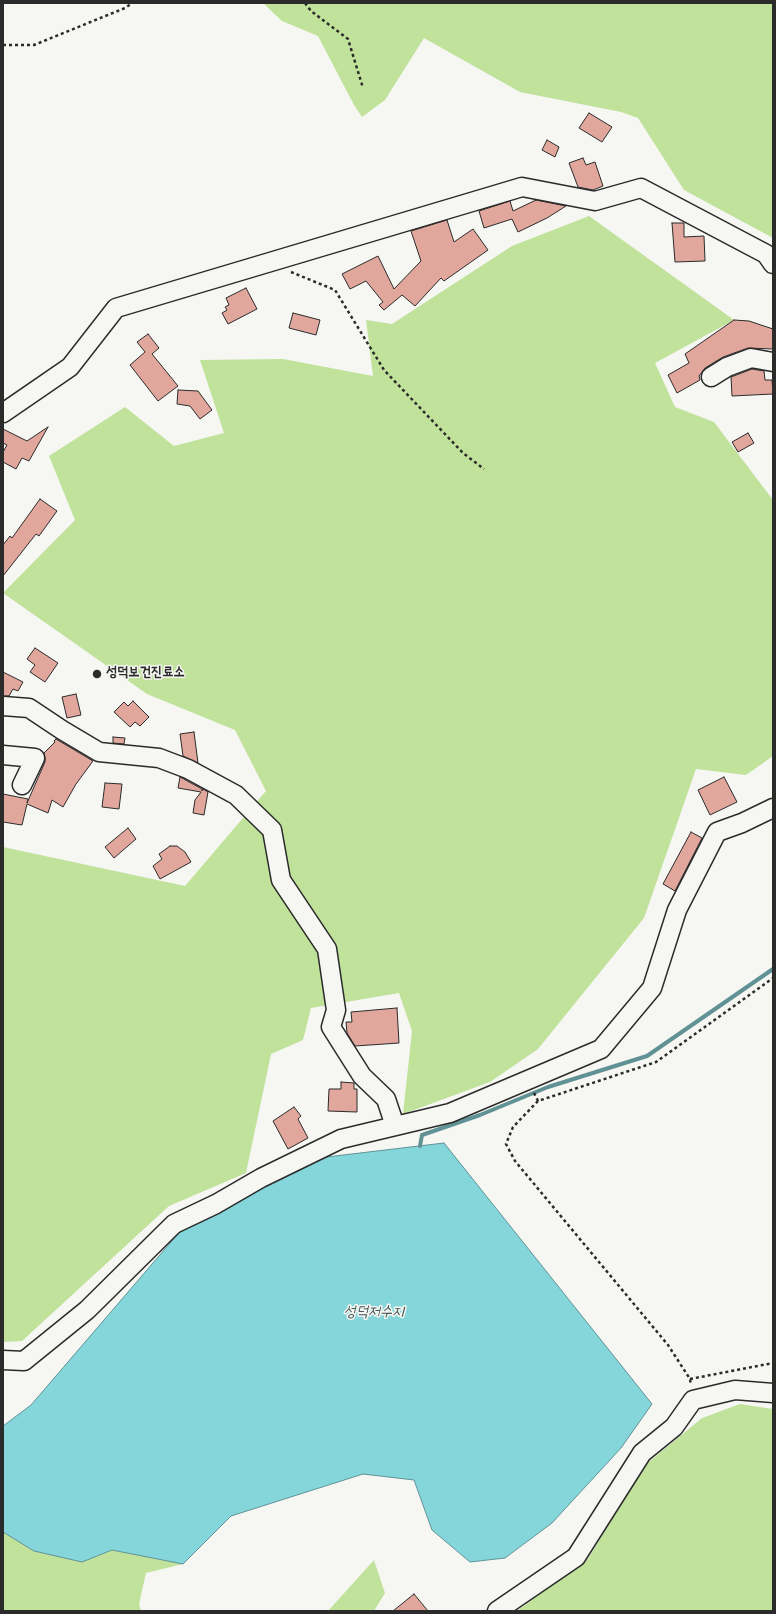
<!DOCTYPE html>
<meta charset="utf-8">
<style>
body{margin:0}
#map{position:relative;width:776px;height:1614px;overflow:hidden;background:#f6f6f2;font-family:Dekko,sans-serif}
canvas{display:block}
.frame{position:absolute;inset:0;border:4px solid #2b2b2b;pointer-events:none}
</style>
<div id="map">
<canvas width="776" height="1614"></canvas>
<div class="frame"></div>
</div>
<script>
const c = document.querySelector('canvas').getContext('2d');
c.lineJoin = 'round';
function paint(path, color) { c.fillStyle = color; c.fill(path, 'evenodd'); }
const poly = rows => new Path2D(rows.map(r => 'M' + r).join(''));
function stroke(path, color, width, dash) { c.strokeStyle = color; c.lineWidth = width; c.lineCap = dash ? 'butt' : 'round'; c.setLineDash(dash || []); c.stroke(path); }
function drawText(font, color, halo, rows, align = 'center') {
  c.font = font + ' Dekko,"Poor Story",sans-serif'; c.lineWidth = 3; c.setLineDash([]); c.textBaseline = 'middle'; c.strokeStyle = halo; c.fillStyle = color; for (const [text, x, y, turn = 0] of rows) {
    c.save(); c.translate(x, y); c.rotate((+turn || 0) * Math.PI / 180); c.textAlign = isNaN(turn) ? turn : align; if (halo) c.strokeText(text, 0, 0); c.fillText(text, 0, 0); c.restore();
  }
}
paint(poly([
 [263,3,773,3,773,238,684,190,638,118,621,112,520,92,424,38,385,100,362,117,354,105,318,36,282,21],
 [589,216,734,320,655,363,675,407,714,422,773,500,773,756,746,775,696,769,644,918,538,1049,490,1082,403,1114,412,1031,399,993,311,1008,303,1040,271,1054,246,1173,169,1206,22,1341,3,1342,3,847,185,886,266,791,235,730,147,694,3,593,75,520,49,456,125,407,174,446,224,433,200,360,283,359,373,376,366,320,392,324,512,246],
 [740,1404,773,1409,773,1611,517,1611,588,1559,644,1466,702,1418],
 [3,1532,34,1551,82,1562,112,1550,183,1564,146,1573,139,1604,141,1611,3,1611],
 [374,1560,385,1593,374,1611,328,1611]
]), '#c0e29b');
const water = poly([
 [444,1143,652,1404,621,1448,552,1523,505,1558,470,1562,432,1530,414,1480,363,1474,231,1516,183,1564,112,1550,82,1562,34,1551,3,1532,3,1426,31,1405,183,1228,318,1158,444,1143]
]);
paint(water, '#84d6db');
stroke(water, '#609295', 1);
stroke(poly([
 [420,1146,422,1135,480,1115,548,1087,647,1056,773,969]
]), '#609295', 4);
const building = poly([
 [589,113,612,127,602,142,579,128,589,113],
 [547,140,559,147,555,157,542,150,547,140],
 [583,158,586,165,595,162,603,186,593,190,578,187,569,163,583,158],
 [536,200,566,206,547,218,518,232,512,219,484,228,479,211,510,201,513,211,536,200],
 [447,220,454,242,473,229,488,250,444,281,441,278,415,306,402,295,384,310,379,305,383,302,366,281,350,289,342,274,378,256,394,289,421,261,411,231,447,220],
 [672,223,684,223,684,237,704,236,705,261,675,262,672,223],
 [246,288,257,309,228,324,222,313,227,310,225,307,229,305,226,298,246,288],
 [293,313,320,320,316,335,289,328,293,313],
 [734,320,749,321,773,329,773,349,748,348,723,357,705,368,699,376,700,380,677,393,668,375,689,363,685,354,734,320],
 [148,334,159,348,152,354,178,386,158,401,130,365,145,352,137,342,148,334],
 [752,369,764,371,765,380,772,380,773,394,732,396,731,377,752,369],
 [178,390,198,391,212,410,200,419,190,406,177,404,178,390],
 [48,427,29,461,22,458,16,469,3,462,3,452,7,445,3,443,3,429,27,441,48,427],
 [748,433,754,443,738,452,732,442,748,433],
 [40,499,57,511,39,536,36,534,3,576,3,545,10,536,12,538,40,499],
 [35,648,58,663,45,682,30,672,35,665,27,659,35,648],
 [3,672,23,682,18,691,13,689,9,696,3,696,3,672],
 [76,694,81,715,67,718,62,697,76,694],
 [133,701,149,717,140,726,135,722,130,727,114,712,124,702,128,706,133,701],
 [194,732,198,763,183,756,180,734,194,732],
 [113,737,125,738,124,744,113,743,113,737],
 [56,739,93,761,76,784,63,807,52,800,48,813,27,804,22,825,3,822,3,794,28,799,27,803,45,762,45,757,44,753,55,742,54,741,56,739],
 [180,777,202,789,202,791,203,789,208,792,204,815,193,813,195,800,201,792,178,788,180,777],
 [724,777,737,802,710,815,698,790,724,777],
 [105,783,122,784,119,809,102,807,105,783],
 [128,828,136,839,114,858,105,847,128,828],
 [691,832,702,838,675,891,663,884,691,832],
 [170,846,177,846,185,852,191,862,160,879,153,866,162,859,159,854,170,846],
 [397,1008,399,1043,355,1046,347,1033,346,1022,352,1022,351,1012,397,1008],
 [341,1082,354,1083,354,1089,357,1089,357,1112,328,1111,329,1089,341,1089,341,1082],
 [294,1107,301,1116,298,1119,308,1138,288,1149,273,1121,294,1107],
 [414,1594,428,1611,393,1611,414,1594]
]);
paint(building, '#e1a79d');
stroke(building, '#2b2b2b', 1);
const minor = poly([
 [711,377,727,367,751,358,773,362],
 [3,413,70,367,116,308,522,187,595,201,641,188,766,254,773,264],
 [3,706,29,708,62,730,99,752,159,758,188,769,236,795,272,830,281,880,327,949,336,1010,331,1027,362,1076,386,1099,395,1126],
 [3,755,35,758,22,785],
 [3,1360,24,1361,87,1310,174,1224,216,1204,261,1178,341,1139,450,1113,601,1049,652,988,677,910,717,832,742,823,773,808],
 [497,1611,576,1557,642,1453,674,1427,693,1400,735,1390,773,1393]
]);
stroke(minor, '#2b2b2b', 21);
stroke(poly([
 [305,3,311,11,348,39,363,88],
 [3,45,34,45,125,8,132,3],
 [291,272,335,290,384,370,463,453,484,469],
 [534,1093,538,1101,656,1062,773,978],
 [538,1101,513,1127,506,1144,515,1161,668,1345,690,1379,691,1385],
 [690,1379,773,1363]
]), '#2b2b2b', 2.5, [3, 3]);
stroke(minor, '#f6f6f2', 18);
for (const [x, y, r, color] of [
 [97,674,5,"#2b2b2b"]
]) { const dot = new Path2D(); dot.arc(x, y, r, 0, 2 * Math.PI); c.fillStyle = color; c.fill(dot); stroke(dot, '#f6f6f2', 1.5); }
drawText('bold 14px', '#2b2b2b', '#f6f6f2', [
 ["성덕보건진료소",106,674]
], 'left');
drawText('italic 15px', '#415657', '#f6f6f2', [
 ["성덕저수지",374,1314]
]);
</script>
